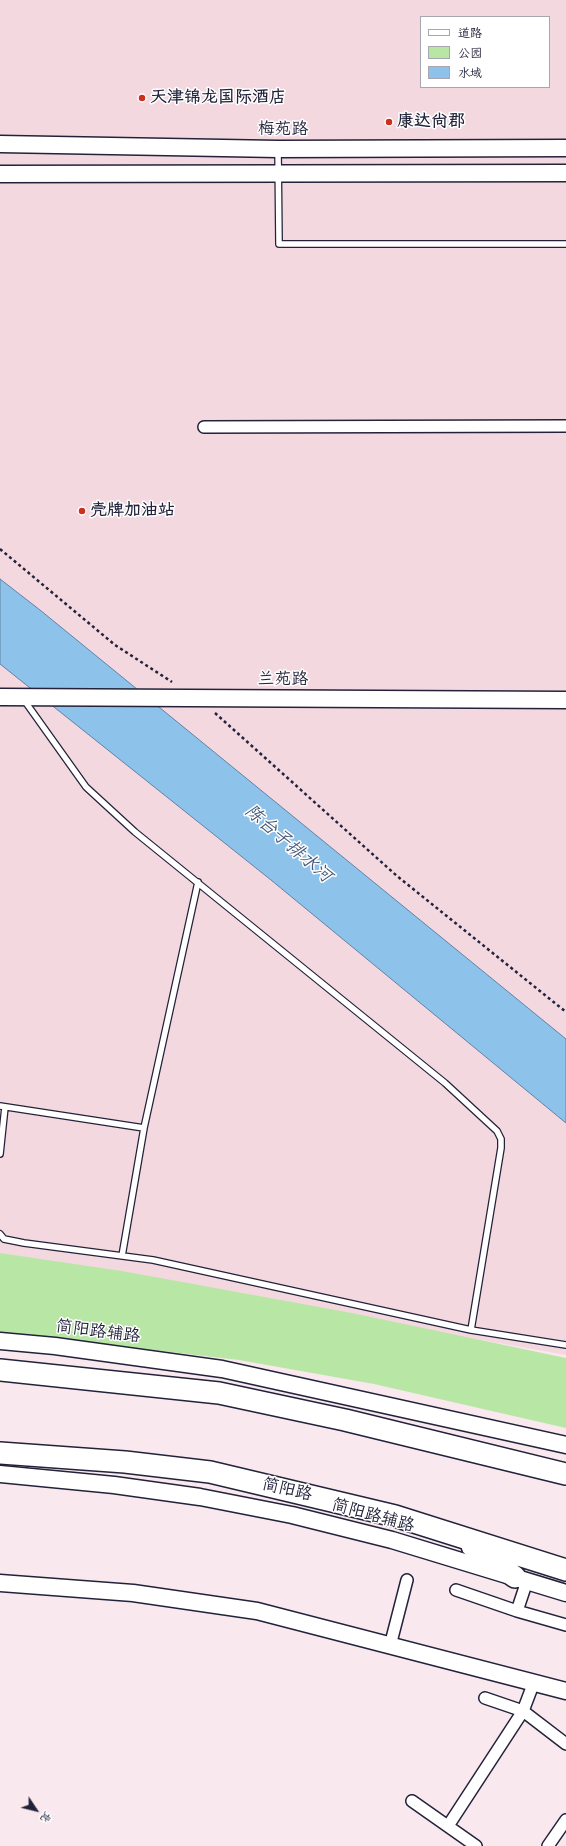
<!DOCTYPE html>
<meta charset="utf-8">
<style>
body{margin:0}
#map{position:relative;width:566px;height:1846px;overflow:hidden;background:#f9e8ed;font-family:Itim,"LXGW WenKai TC",sans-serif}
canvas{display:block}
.legend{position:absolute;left:420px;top:16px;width:130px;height:72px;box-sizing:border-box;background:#fff;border:1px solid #a7a7b1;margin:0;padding:5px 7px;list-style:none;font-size:12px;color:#22223b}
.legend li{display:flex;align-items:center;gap:8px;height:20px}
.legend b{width:20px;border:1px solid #a7a7b1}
.north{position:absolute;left:16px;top:1790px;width:40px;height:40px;-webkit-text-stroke:3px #fff;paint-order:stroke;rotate:125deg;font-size:11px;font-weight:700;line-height:16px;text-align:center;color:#22223b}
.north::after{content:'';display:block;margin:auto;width:14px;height:18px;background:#22223b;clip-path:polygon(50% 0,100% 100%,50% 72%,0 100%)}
</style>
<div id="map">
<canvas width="566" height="1846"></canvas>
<ul class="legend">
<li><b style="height:5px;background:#fff"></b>道路</li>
<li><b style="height:11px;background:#b8e7a5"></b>公园</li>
<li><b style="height:11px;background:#8dc2eb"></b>水域</li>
</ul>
<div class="north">北</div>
</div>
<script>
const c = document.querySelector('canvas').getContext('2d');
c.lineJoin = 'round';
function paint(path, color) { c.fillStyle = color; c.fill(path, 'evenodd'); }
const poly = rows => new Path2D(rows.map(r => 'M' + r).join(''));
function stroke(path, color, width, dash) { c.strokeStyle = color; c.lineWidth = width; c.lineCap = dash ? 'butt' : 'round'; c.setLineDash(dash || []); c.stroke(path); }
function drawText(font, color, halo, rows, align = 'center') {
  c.font = font + ' Itim,"LXGW WenKai TC",sans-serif'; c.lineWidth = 3; c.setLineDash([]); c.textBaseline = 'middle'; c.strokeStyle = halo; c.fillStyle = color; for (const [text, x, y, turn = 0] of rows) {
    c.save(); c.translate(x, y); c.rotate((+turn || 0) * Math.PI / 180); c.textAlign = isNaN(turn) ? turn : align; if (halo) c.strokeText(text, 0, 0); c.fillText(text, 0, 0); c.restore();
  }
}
paint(poly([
 [0,0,566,0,566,1355,0,1256],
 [421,17,549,17,549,87,421,87]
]), '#f4d8e0');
paint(poly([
 [0,1253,122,1271,352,1313,566,1358,566,1428,374,1384,239,1360,0,1332]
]), '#b8e7a5');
const water = poly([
 [0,579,40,610,566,1039,566,1123,271,880,0,664,0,579]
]);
paint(water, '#8dc2eb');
stroke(water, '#6282a5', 1);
const lane = poly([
 [278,149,279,244,566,244],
 [24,700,86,787,135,832,445,1083,497,1131,501,1139,501,1148,471,1330],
 [0,1106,144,1128],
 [0,1154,5,1107],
 [0,1234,4,1239,24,1243,153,1260,471,1330,566,1345],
 [122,1256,144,1128,198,882]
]);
const street = poly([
 [204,427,566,426],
 [527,1581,517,1611,566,1625],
 [456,1590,517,1611],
 [390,1646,407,1580],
 [485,1698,523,1711,534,1682],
 [412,1801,476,1846],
 [448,1826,523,1711,566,1744],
 [548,1846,566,1820]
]);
const secondary = poly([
 [0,144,278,149,566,148],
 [0,174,566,173],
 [0,697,566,700],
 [0,1341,55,1346,222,1369,566,1445],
 [0,1474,114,1485,200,1497,292,1515,392,1540,566,1593],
 [0,1583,133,1593,257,1611,566,1691]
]);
const highway = poly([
 [0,1370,219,1393,345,1420,566,1474],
 [0,1453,125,1462,210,1472,395,1516,566,1570],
 [472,1546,515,1577]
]);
stroke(lane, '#22223b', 8);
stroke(street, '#22223b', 14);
stroke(secondary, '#22223b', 19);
stroke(highway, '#22223b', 24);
stroke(poly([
 [0,549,115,645,172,682],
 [215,713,397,876,566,1012]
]), '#22223b', 2.5, [3, 3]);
stroke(lane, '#fff', 5.5);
stroke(street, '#fff', 11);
stroke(secondary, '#fff', 16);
stroke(highway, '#fff', 21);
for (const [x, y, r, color] of [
 [142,98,4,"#c8321e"],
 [389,122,4,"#c8321e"],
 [82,511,4,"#c8321e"]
]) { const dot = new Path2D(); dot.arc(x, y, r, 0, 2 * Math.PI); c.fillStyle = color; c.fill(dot); stroke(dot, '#fff', 1.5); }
drawText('bold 17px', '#22223b', '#fff', [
 ["天津锦龙国际酒店",150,98],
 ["康达尚郡",397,122],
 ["壳牌加油站",90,511]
], 'left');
drawText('17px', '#22223b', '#fff', [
 ["梅苑路",283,130],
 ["兰苑路",283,680],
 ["简阳路辅路",98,1332,7],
 ["简阳路",287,1490,13],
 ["简阳路辅路",373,1516,15]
]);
drawText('italic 18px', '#475a79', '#fff', [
 ["陈台子排水河",288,844,41]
]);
</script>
